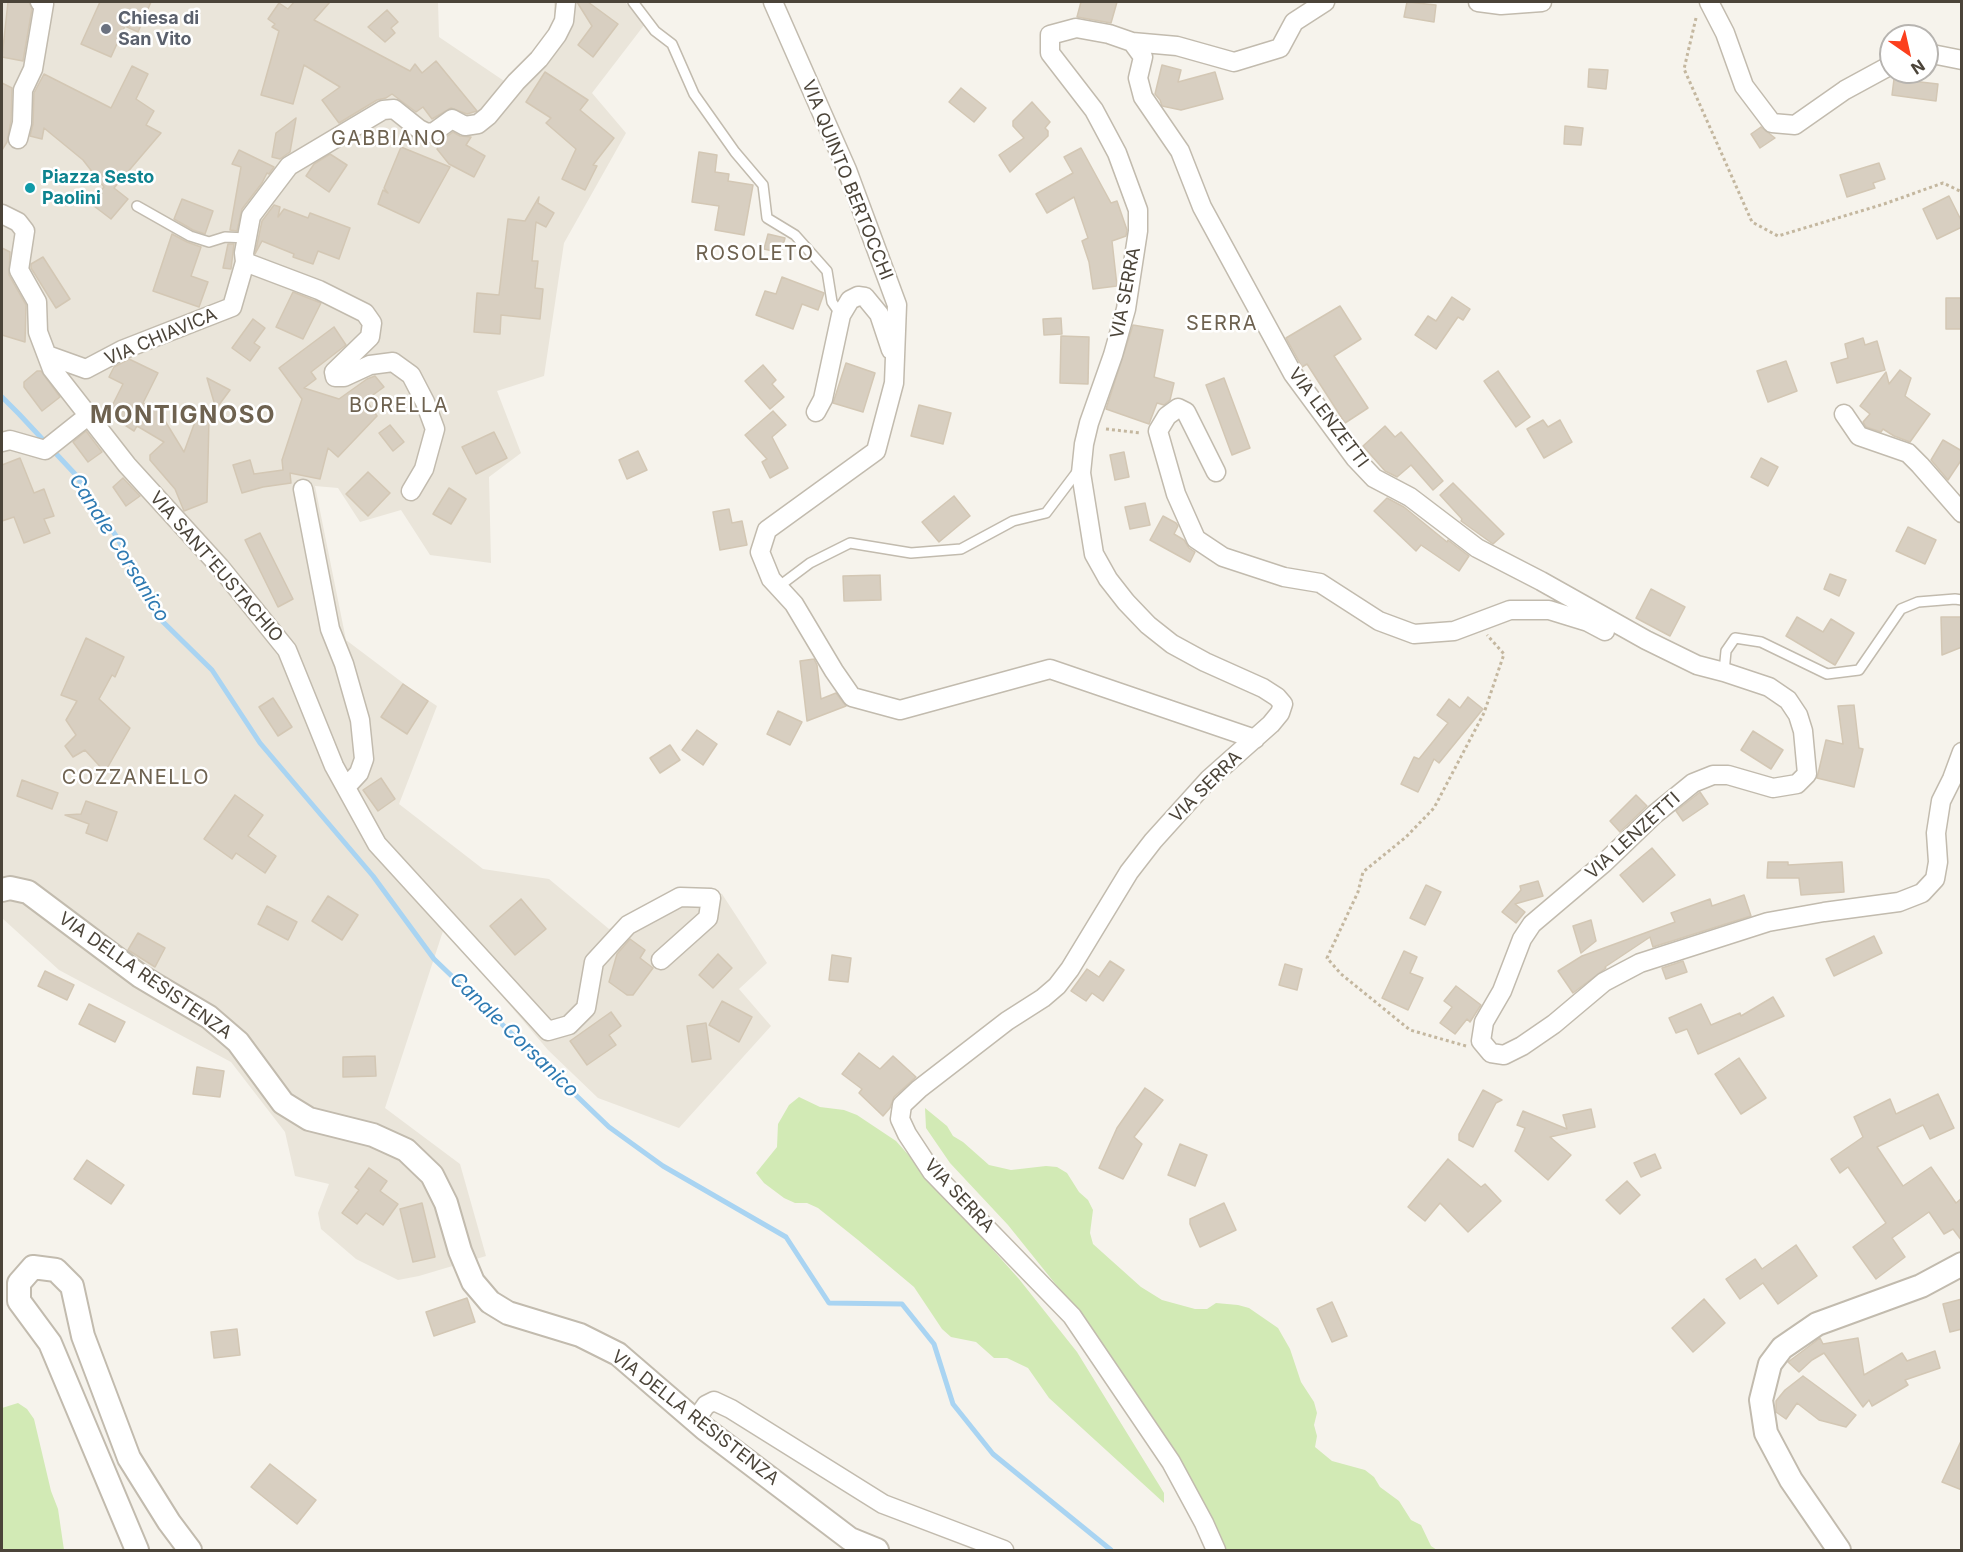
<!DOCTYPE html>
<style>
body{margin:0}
#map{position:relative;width:1963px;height:1552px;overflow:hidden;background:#f6f3ec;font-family:Inter,sans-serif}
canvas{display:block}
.frame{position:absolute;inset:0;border:3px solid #4b4439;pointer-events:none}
.north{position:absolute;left:1879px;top:24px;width:60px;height:60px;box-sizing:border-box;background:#fff;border:2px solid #b7b4b0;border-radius:50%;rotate:146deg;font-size:16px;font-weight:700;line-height:24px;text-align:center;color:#4b4439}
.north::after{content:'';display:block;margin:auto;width:21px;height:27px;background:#fc3f1d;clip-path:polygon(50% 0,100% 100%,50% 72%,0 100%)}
</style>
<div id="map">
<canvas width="1963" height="1552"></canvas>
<div class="frame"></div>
<div class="north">N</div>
</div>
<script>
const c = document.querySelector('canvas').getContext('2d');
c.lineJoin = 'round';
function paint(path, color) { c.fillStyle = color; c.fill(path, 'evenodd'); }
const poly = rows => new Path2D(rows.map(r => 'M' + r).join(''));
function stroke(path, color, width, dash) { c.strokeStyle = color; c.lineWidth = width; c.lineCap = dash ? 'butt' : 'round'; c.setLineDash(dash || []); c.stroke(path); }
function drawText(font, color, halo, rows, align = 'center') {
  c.font = font + ' Inter,sans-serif'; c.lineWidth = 5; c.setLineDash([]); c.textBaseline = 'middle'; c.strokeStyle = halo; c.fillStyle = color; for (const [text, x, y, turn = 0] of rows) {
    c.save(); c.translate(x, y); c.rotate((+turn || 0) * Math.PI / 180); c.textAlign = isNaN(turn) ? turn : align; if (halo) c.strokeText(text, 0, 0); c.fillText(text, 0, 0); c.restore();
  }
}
paint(poly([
 [2,2,438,2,439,37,516,89,554,32,554,2,625,2,645,24,592,93,626,133,564,243,544,376,497,391,521,453,489,477,491,563,430,555,401,510,360,522,338,488,315,486,346,640,407,686,437,706,399,804,483,869,549,879,609,929,688,889,722,894,767,963,739,989,771,1026,679,1128,598,1098,548,1050,444,928,385,1108,460,1164,486,1256,419,1276,398,1280,356,1259,321,1229,318,1213,329,1184,295,1176,285,1132,231,1062,59,970,2,918]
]), '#eae5da');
paint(poly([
 [799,1097,820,1107,844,1110,857,1115,896,1141,1019,1279,1077,1352,1164,1493,1164,1503,1049,1398,1028,1368,1007,1358,994,1358,976,1342,951,1337,942,1329,914,1287,858,1240,818,1208,807,1203,795,1203,784,1198,764,1183,756,1173,777,1147,778,1124,789,1105],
 [925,1108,947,1126,953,1136,963,1142,989,1165,1011,1170,1046,1166,1057,1167,1067,1173,1079,1192,1088,1200,1093,1210,1090,1233,1093,1244,1141,1287,1162,1300,1195,1309,1207,1309,1216,1303,1238,1305,1249,1308,1278,1328,1290,1349,1301,1382,1314,1402,1317,1413,1314,1425,1317,1436,1315,1447,1332,1461,1365,1470,1374,1477,1380,1487,1399,1501,1411,1520,1421,1525,1431,1546,1437,1550,1222,1550,1086,1322,1008,1225,950,1163,926,1128],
 [18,1403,27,1409,34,1419,51,1491,58,1509,64,1550,2,1550,2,1408]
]), '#d2eab5');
stroke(poly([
 [2,397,19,414,75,474,118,539,157,616,212,670,260,743,373,876,434,959,609,1127,663,1166,786,1237,829,1303,902,1304,934,1344,953,1404,993,1454,1111,1550]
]), '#a9d4f2', 5);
const building = poly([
 [8,2,29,2,32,9,23,61,2,57,8,2],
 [100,2,151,2,138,32,125,26,111,57,81,44,100,2],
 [294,2,330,2,314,20,410,71,415,64,422,73,436,61,477,111,467,114,451,108,432,119,423,107,416,112,392,94,386,98,377,100,339,123,322,100,340,87,304,65,293,104,261,95,279,31,272,27,275,24,268,19,279,3,288,9,294,2],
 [577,2,588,2,618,24,593,57,578,45,592,26,577,2],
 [1081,2,1117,2,1111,23,1077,17,1081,2],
 [1407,2,1436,5,1434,22,1404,17,1407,2],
 [387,10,398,22,391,28,395,33,385,42,368,27,387,10],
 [1162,65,1181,70,1178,82,1215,72,1223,99,1181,110,1162,106,1160,100,1155,94,1162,65],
 [132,66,148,74,136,99,154,111,146,125,161,133,114,188,128,199,111,219,90,203,104,187,83,160,44,128,42,139,30,136,33,124,34,93,44,74,111,108,132,66],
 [1589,69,1608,70,1606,89,1588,87,1589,69],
 [545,72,588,100,580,110,614,138,593,165,597,166,585,190,562,179,576,149,546,123,551,118,526,102,545,72],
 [1894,79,1938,84,1936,101,1892,95,1894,79],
 [2,83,12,88,11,121,7,142,2,150,2,83],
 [961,88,986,108,974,122,949,102,961,88],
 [1032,102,1050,122,1045,128,1048,131,1048,136,1010,172,999,155,1024,138,1013,126,1013,121,1032,102],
 [296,118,290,152,280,159,272,157,276,133,296,118],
 [1565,126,1583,128,1581,145,1564,144,1565,126],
 [1761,127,1775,138,1760,148,1751,134,1761,127],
 [453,132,460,136,471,137,466,145,485,156,474,177,449,164,437,149,441,141,453,132],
 [401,147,450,167,419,223,378,204,383,190,388,193,384,188,401,147],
 [1081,148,1111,203,1117,201,1127,230,1126,236,1112,241,1117,286,1093,289,1089,262,1082,241,1088,238,1074,197,1047,213,1036,194,1073,173,1064,157,1081,148],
 [239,150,274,167,269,174,267,173,262,183,242,209,237,231,230,230,241,167,232,164,239,150],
 [699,152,717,155,715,172,729,174,728,181,753,185,744,235,715,230,719,206,692,202,699,152],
 [330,154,347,165,329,192,306,176,314,164,330,154],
 [1879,163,1885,179,1873,183,1875,188,1847,197,1840,175,1879,163],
 [1949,196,1962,222,1962,227,1937,239,1923,209,1949,196],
 [539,197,538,203,554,213,546,227,536,222,532,261,538,261,535,288,543,289,540,319,501,315,500,334,474,332,477,293,499,295,508,219,525,221,539,197],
 [182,199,213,211,205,234,193,230,174,219,182,199],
 [274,205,280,207,278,217,284,209,308,218,310,213,350,228,339,259,318,251,313,264,293,257,294,254,262,241,255,254,262,221,274,205],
 [172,234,187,242,201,247,191,276,208,282,199,307,153,291,172,234],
 [768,234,785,238,781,253,764,249,768,234],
 [228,244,234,244,231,269,223,268,228,244],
 [2,248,10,252,9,275,26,305,25,342,2,335,2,248],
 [43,257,70,299,56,308,31,268,31,264,43,257],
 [782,277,824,293,818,310,802,304,793,329,756,315,765,291,776,294,782,277],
 [293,292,321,303,303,339,276,327,293,292],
 [1452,297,1470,309,1463,320,1458,317,1436,349,1415,335,1428,316,1436,321,1452,297],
 [1946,298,1962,298,1962,329,1946,329,1946,298],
 [1340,306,1361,339,1334,356,1368,408,1345,423,1307,364,1302,367,1286,338,1340,306],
 [1061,318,1062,334,1044,335,1043,319,1061,318],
 [253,319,265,328,254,343,260,347,250,361,232,348,253,319],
 [1133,325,1163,330,1154,377,1174,383,1170,400,1164,405,1157,403,1149,424,1106,409,1133,325],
 [334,327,346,345,311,372,316,379,304,388,339,399,367,379,375,376,384,387,366,400,377,416,338,457,328,448,320,479,290,473,291,483,263,487,242,493,233,465,250,460,254,474,283,470,282,460,302,399,279,368,334,327],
 [1061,336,1089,337,1088,384,1060,383,1061,336],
 [1863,338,1865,345,1877,341,1885,370,1837,383,1831,363,1848,358,1845,344,1863,338],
 [129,359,158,373,143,403,159,411,184,452,196,419,201,424,209,419,207,502,184,511,175,489,150,460,150,455,164,442,137,426,134,431,108,414,123,384,109,377,114,367,129,359],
 [1786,361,1797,391,1768,402,1757,371,1786,361],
 [846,363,875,373,863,412,833,403,846,363],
 [763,365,776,380,772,384,784,397,770,409,745,381,763,365],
 [1900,370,1911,378,1905,396,1930,414,1910,442,1894,436,1883,429,1881,432,1866,427,1863,422,1870,414,1860,406,1886,372,1889,384,1900,370],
 [37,371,41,371,60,397,42,411,24,387,24,382,37,371],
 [1498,371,1530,417,1516,427,1484,381,1498,371],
 [207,378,230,390,216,409,207,378],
 [1224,378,1250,448,1232,455,1206,385,1224,378],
 [919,405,951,413,943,444,911,436,919,405],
 [773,411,786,425,772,437,788,468,770,478,762,462,767,459,745,435,773,411],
 [1543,420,1548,427,1560,420,1572,442,1544,458,1527,429,1543,420],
 [390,425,404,442,393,451,379,433,390,425],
 [1385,426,1395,437,1401,432,1443,481,1433,490,1411,465,1397,477,1385,471,1363,446,1385,426],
 [86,431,102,452,88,462,73,442,86,431],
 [494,432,507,458,476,474,462,447,494,432],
 [1943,440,1962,451,1962,459,1948,480,1931,460,1943,440],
 [638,451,647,470,627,479,619,460,638,451],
 [1124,452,1129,477,1115,480,1110,455,1124,452],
 [20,458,34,493,44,489,54,516,44,519,50,533,24,543,14,517,2,521,2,465,20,458],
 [1761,458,1778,467,1768,486,1751,477,1761,458],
 [368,472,390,493,368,516,346,494,368,472],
 [123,478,140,496,126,506,113,487,123,478],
 [1453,483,1504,534,1493,544,1461,521,1462,519,1440,495,1453,483],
 [449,488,466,499,451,524,433,514,449,488],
 [954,496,970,516,939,542,922,522,954,496],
 [1387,498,1404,507,1447,542,1448,540,1469,556,1459,571,1421,545,1416,551,1374,511,1387,498],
 [1145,503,1150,525,1130,529,1125,507,1145,503],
 [729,509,732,523,742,521,747,545,720,550,713,512,729,509],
 [1163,516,1176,523,1178,526,1174,534,1184,540,1189,548,1195,552,1190,562,1150,540,1163,516],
 [1908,527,1936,540,1925,564,1896,551,1908,527],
 [260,533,293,599,278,607,245,540,260,533],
 [1830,574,1846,580,1839,596,1824,589,1830,574],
 [880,575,881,600,844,601,843,576,880,575],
 [1651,589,1685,607,1670,636,1636,618,1651,589],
 [1797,617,1823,632,1831,619,1854,633,1835,665,1786,636,1797,617],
 [1941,617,1962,617,1962,647,1942,655,1941,617],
 [86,638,124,657,115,677,112,675,99,699,130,728,105,772,85,750,73,757,65,746,76,735,66,720,77,701,61,695,86,638],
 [814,659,817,665,821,699,836,693,846,706,807,721,800,661,814,659],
 [403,684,428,701,407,734,381,717,403,684],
 [1468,697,1483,709,1439,763,1434,759,1418,792,1401,784,1414,757,1419,759,1448,723,1437,715,1449,699,1460,708,1468,697],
 [273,698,292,727,278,736,259,707,273,698],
 [1854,705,1859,748,1863,749,1854,787,1817,778,1826,740,1843,744,1838,706,1854,705],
 [778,711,802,722,790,745,767,734,778,711],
 [697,730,717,744,703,765,682,750,697,730],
 [1753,731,1783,750,1771,769,1741,750,1753,731],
 [670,745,680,760,660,773,650,758,670,745],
 [381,778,395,799,378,811,363,790,381,778],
 [22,780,58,793,52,809,17,796,22,780],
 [1700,792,1708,804,1683,821,1676,811,1700,792],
 [235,795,263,815,248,836,276,856,265,873,236,853,232,859,204,839,235,795],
 [1636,795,1647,806,1620,832,1610,821,1636,795],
 [86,801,117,812,107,841,86,833,89,824,65,815,81,814,86,801],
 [1652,848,1675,875,1643,902,1620,875,1652,848],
 [1768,862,1788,862,1788,865,1842,862,1844,892,1801,895,1799,878,1767,878,1768,862],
 [1538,881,1543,896,1515,904,1525,912,1516,923,1502,912,1521,890,1520,886,1538,881],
 [1426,885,1441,892,1425,925,1410,918,1426,885],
 [1744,895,1751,916,1653,947,1650,937,1605,967,1606,968,1573,993,1558,971,1582,956,1675,922,1671,913,1710,899,1712,906,1744,895],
 [328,896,358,915,342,940,312,921,328,896],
 [521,899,546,929,515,955,490,926,521,899],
 [267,906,297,922,288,940,258,924,267,906],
 [1591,920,1596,941,1581,953,1573,926,1591,920],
 [138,933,165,948,155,967,128,950,138,933],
 [1874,936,1882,953,1834,976,1826,959,1874,936],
 [630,939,645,950,640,958,653,968,633,995,627,995,609,982,617,954,630,939],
 [1404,951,1417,957,1410,973,1423,978,1408,1010,1382,998,1404,951],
 [718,954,732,968,713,988,699,975,718,954],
 [832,955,851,958,848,982,829,980,832,955],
 [1110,961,1124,970,1103,1001,1092,993,1086,1001,1071,991,1087,969,1099,977,1110,961],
 [1683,961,1687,972,1666,979,1662,968,1683,961],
 [1285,964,1302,969,1297,990,1279,985,1285,964],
 [45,971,74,985,67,1000,38,986,45,971],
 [1456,986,1481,1005,1470,1022,1467,1019,1455,1034,1440,1023,1452,1007,1444,1001,1456,986],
 [1773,997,1784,1016,1698,1054,1687,1029,1676,1033,1669,1018,1701,1004,1711,1025,1740,1013,1741,1016,1773,997],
 [722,1001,752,1017,739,1042,709,1025,722,1001],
 [89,1004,125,1022,115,1042,79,1024,89,1004],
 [611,1012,621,1026,609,1035,616,1045,587,1065,570,1041,611,1012],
 [706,1023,711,1059,692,1062,687,1026,706,1023],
 [859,1053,880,1069,893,1056,916,1077,894,1097,890,1108,883,1116,859,1093,862,1089,842,1074,859,1053],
 [375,1056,376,1076,343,1077,343,1057,375,1056],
 [1739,1058,1766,1098,1741,1114,1715,1074,1739,1058],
 [197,1067,224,1071,220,1097,193,1094,197,1067],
 [1145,1088,1163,1100,1134,1137,1142,1144,1123,1179,1099,1168,1117,1128,1145,1088],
 [1483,1090,1502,1100,1496,1103,1473,1147,1459,1140,1459,1134,1483,1090],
 [1938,1094,1954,1128,1930,1139,1923,1125,1877,1147,1903,1186,1931,1167,1956,1203,1962,1198,1962,1241,1953,1229,1944,1234,1929,1212,1892,1238,1905,1257,1876,1279,1853,1247,1886,1223,1848,1167,1840,1173,1831,1159,1863,1137,1854,1117,1890,1099,1896,1114,1938,1094],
 [1591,1109,1595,1127,1550,1137,1571,1155,1548,1180,1515,1151,1525,1128,1517,1125,1523,1111,1567,1129,1563,1115,1591,1109],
 [1180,1144,1207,1155,1195,1186,1168,1175,1180,1144],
 [1655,1154,1661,1168,1641,1177,1634,1163,1655,1154],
 [1448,1159,1481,1187,1485,1184,1501,1201,1468,1232,1440,1203,1425,1221,1408,1207,1448,1159],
 [87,1160,124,1185,111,1204,74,1179,87,1160],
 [369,1168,387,1181,380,1191,398,1204,383,1225,366,1213,357,1224,342,1213,359,1190,355,1187,369,1168],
 [1627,1181,1640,1195,1620,1214,1606,1200,1627,1181],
 [422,1203,435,1257,413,1262,400,1209,422,1203],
 [1224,1203,1236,1230,1200,1247,1190,1224,1190,1219,1224,1203],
 [1796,1245,1817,1276,1778,1304,1763,1283,1740,1299,1726,1279,1755,1259,1762,1269,1796,1245],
 [467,1298,475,1322,434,1336,426,1312,467,1298],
 [1704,1299,1725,1323,1693,1352,1672,1328,1704,1299],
 [1962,1299,1962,1329,1950,1332,1943,1304,1962,1299],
 [1332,1302,1347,1336,1332,1342,1317,1309,1332,1302],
 [237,1329,240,1355,214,1358,211,1332,237,1329],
 [1820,1338,1823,1344,1858,1338,1864,1375,1902,1353,1907,1361,1935,1351,1940,1368,1905,1380,1908,1385,1872,1406,1869,1400,1863,1407,1824,1353,1812,1360,1799,1372,1788,1362,1820,1338],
 [1803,1376,1856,1415,1846,1427,1819,1420,1797,1403,1786,1419,1776,1412,1776,1401,1785,1390,1803,1376],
 [1962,1439,1962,1490,1942,1482,1962,1439],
 [270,1464,316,1500,297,1524,251,1487,270,1464]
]);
paint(building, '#d8cfc1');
stroke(building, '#d3c7b4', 1.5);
const service = poly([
 [633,2,655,31,672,44,694,94,735,152,763,185,767,218,795,235,827,271,832,302,841,315],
 [137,206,190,236,209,242,225,237,247,238],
 [778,587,810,563,850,543,911,553,961,549,1013,521,1046,513,1080,468],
 [1724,672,1726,651,1735,638,1761,642,1827,674,1859,670,1901,609,1918,602,1955,599,1962,600]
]);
const minor = poly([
 [773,2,847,170,897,305,894,383,876,451,767,530,760,552,771,579,794,604,834,671,852,697,900,710,1050,669,1255,739],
 [1478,2,1501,5,1542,2],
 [1709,2,1725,33,1744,86,1772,123,1795,125,1845,90,1891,65],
 [1132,42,1143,57,1138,78,1143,97,1180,151,1202,207,1293,374,1355,458,1374,478,1410,497,1477,548,1541,581,1646,640,1697,665,1724,672,1769,687,1788,700,1798,715,1803,731,1807,774,1797,784,1773,788,1728,775,1713,775,1693,783,1655,814,1604,863,1532,924,1522,939,1502,991,1484,1022,1481,1041,1491,1053,1504,1055,1522,1046,1554,1024,1604,982,1640,963,1768,922,1824,912,1899,902,1922,893,1935,879,1938,862,1936,833,1941,801,1952,779,1962,752],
 [1927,53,1962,60],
 [18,139,22,123,23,90,33,69,44,4,40,2],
 [2,214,18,222,25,231,19,270,37,302,38,332,52,369,127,465,220,567,287,650,334,766,377,844,548,1031,569,1025,586,1008,594,962,628,925,680,897,711,898,708,918,661,960],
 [245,262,319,290,365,313,372,323,370,337,334,372,335,377,344,377,370,365,393,362,411,375,425,402,435,429,424,469,411,491],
 [47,355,86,369,122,350,232,307,245,262,244,253,251,216,289,166,383,110,394,109,419,129,427,133,434,132,452,119,465,126,478,124,488,116,516,82,539,59,557,35,564,21,566,2],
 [816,412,823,399,841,315,850,300,858,296,865,297,879,314,891,350],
 [1844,414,1859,436,1908,453,1920,465,1962,513],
 [2,442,10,440,45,450,89,415],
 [1216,472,1186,412,1178,408,1167,416,1158,431,1176,494,1196,539,1223,557,1284,577,1320,583,1379,621,1414,634,1454,631,1510,610,1549,610,1588,622,1605,631],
 [303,489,330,629,344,664,360,720,364,759,359,773,346,787],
 [695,1421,706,1405,714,1401,731,1409,883,1504,1004,1550],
 [1216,1550,1204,1523,1171,1462,1072,1316,932,1172,907,1134,900,1119,902,1105,919,1089,1007,1021,1043,998,1057,986,1070,969,1129,872,1153,841,1209,779,1271,724,1280,713,1283,704,1277,697,1263,688,1205,662,1172,644,1148,625,1126,602,1108,579,1094,554,1081,473,1084,444,1089,423,1113,355,1126,309,1138,231,1138,210,1117,153,1094,110,1050,53,1050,35,1076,28,1109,34,1132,42,1177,46,1234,62,1280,48,1294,22,1325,2]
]);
const tertiary = poly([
 [2,890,10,888,28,892,140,976,209,1017,238,1042,283,1103,309,1119,373,1135,406,1150,432,1175,446,1203,460,1251,473,1282,490,1302,508,1313,580,1335,618,1354,705,1429,850,1539,877,1550],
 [137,1550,50,1343,19,1301,19,1283,33,1267,56,1270,72,1286,83,1336,129,1458,169,1522,190,1550],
 [1839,1550,1791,1480,1766,1433,1761,1400,1770,1364,1782,1348,1817,1324,1921,1286,1962,1264]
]);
stroke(service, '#c2bbae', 12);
stroke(minor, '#c2bbae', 21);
stroke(tertiary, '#c2bbae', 26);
stroke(poly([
 [1696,18,1684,69,1752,222,1778,236,1884,204,1943,183,1962,192],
 [1106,429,1141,433],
 [1466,1046,1410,1030,1341,974,1327,958,1358,892,1363,872,1406,837,1434,808,1484,713,1504,654,1487,635]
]), '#c4b79f', 3, [3, 3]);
stroke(service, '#fff', 9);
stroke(minor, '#fff', 18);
stroke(tertiary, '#fff', 22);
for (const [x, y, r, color] of [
 [106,29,6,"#6b7280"],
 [30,188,6,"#0f9aa8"]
]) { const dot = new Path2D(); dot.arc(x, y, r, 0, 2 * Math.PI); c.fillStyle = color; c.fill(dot); stroke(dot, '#fff', 2); }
drawText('bold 18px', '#5b616d', '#fff', [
 ["Chiesa di",118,19],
 ["San Vito",118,40]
], 'left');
drawText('bold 18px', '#0d838f', '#fff', [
 ["Piazza Sesto",42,178],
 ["Paolini",42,199]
], 'left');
drawText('18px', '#4b4439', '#fff', [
 ["VIA QUINTO BERTOCCHI",847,180,68],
 ["VIA SERRA",1126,293,-79],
 ["VIA CHIAVICA",161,337,-23],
 ["VIA LENZETTI",1328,418,53],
 ["VIA SANT'EUSTACHIO",216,567,49],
 ["VIA SERRA",1206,787,-45],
 ["VIA LENZETTI",1633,836,-42],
 ["VIA DELLA RESISTENZA",145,976,35],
 ["VIA SERRA",959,1196,47],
 ["VIA DELLA RESISTENZA",695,1418,38]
]);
c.letterSpacing = '1.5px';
drawText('20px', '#6e6250', '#fff', [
 ["GABBIANO",389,139],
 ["ROSOLETO",755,254],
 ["SERRA",1222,324],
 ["BORELLA",399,406],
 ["COZZANELLO",136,778]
]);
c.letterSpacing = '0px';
drawText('italic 20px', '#2e7ab2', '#fff', [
 ["Canale Corsanico",119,548,58],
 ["Canale Corsanico",514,1035,44]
]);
c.letterSpacing = '1.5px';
drawText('bold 24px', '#6e6250', '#fff', [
 ["MONTIGNOSO",183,416]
]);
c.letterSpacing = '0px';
</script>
